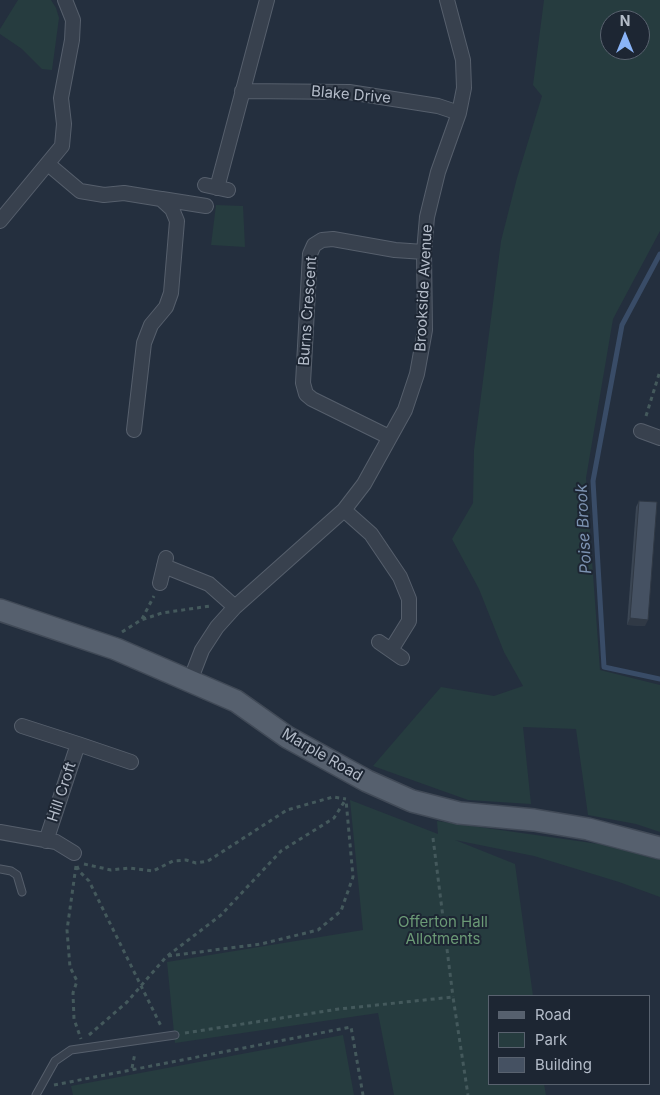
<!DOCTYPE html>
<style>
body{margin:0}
#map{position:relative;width:660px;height:1095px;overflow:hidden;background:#242f3e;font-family:Inter,sans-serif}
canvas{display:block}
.legend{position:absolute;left:488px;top:995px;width:162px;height:90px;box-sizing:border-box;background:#1d2633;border:1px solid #59626f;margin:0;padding:6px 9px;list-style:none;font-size:15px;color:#b4bcc9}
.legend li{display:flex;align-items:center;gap:10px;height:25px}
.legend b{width:25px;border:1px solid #59626f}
.north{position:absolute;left:600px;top:10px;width:50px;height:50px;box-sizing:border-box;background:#1d2633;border:1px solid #59626f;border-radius:50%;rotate:0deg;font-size:14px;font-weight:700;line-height:20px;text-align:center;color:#b4bcc9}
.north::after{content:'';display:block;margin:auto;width:18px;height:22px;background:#8ab4f8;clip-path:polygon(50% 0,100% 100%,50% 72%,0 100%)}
</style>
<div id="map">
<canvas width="660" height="1095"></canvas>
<ul class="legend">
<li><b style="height:6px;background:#56606e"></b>Road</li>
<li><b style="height:14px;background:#263c3f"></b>Park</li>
<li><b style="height:14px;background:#455162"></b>Building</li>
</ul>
<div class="north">N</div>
</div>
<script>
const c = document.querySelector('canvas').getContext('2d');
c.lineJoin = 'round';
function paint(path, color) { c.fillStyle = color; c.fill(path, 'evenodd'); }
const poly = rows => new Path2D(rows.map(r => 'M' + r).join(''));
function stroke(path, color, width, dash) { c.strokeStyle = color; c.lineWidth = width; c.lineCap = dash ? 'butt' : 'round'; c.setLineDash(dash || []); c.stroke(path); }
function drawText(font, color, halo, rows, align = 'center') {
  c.font = font + ' Inter,sans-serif'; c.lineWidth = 4; c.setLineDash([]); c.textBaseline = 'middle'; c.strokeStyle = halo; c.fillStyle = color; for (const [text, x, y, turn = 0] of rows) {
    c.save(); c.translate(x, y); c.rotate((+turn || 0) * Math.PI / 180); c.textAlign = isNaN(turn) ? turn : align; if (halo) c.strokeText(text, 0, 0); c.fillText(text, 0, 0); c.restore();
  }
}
paint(poly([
 [18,0,51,0,56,8,59,18,52,70,42,69,22,49,0,34,0,29],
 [544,0,660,0,660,231,613,319,586,478,600,670,660,685,660,832,636,824,588,815,576,729,523,727,531,804,468,800,373,766,441,687,494,696,523,686,504,652,479,589,452,539,473,503,474,450,501,241,517,178,542,96,533,85],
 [610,20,640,20,640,50,610,50],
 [216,205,243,206,245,247,211,245],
 [350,800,438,834,437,821,599,844,660,860,660,897,619,882,534,856,455,840,515,864,533,996,489,996,489,1084,544,1084,546,1095,394,1095,378,1013,175,1043,167,962,363,930],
 [343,1035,354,1095,73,1095,71,1086]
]), '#263c3f');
stroke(poly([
 [660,254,622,325,593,481,604,667,660,679]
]), '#394c67', 5);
const service = poly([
 [0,869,11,871,17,875,22,892],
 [36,1095,55,1061,71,1050,175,1035]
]);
const minor = poly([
 [242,91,349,92,438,106,459,113],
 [48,164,80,191,104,195,124,193,161,199,172,209,177,221,171,293,166,307,151,325,144,343,134,430],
 [205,185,228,190],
 [217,188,267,0],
 [162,199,206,206],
 [0,221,62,146,64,124,61,98,72,40,73,20,65,0],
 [641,431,660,438],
 [389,437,312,399,306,394,303,383,310,254,314,245,322,240,333,239,395,250,424,252],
 [344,510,371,534,400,577,409,599,409,621,391,650],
 [164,566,209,584,235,607],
 [160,583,166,558],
 [379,642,402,658],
 [190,681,202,650,217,627,235,607,344,510,364,484,405,410,417,374,425,330,424,252,427,217,438,172,459,113,464,88,463,60,447,0],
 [22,726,78,744],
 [0,832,56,842,74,853],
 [46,841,78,744,131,762]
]);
const primary = poly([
 [0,610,116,649,236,701,287,737,367,781,412,801,459,813,534,820,588,829,660,848]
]);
stroke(service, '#565f6c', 9);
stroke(minor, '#565f6c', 16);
stroke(primary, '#414a57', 24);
stroke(poly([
 [646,416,660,371],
 [142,619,154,596],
 [122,632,141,620,162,613,210,606],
 [433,838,453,997],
 [84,864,111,870,129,868,153,871,173,861,186,860,196,863,208,861,287,810,333,797,346,799],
 [76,866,67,930,70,967,77,981,73,993,74,1019,81,1039],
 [77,866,79,871,89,881,161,1026],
 [168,956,261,944,318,930,341,911,353,877,346,800],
 [185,1033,339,1009,453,997,468,1095],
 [89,1035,127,1002,166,957,221,915,281,851,334,818,346,799],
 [132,1068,135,1053],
 [54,1085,351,1027,363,1095]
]), '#44595c', 3, [4, 4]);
stroke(service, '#38414e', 7);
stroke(minor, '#38414e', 14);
stroke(primary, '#56606e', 21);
paint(poly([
 [639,501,645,626,627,625,636,507]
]), '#3b4654');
paint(poly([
 [630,618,648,620,645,626,627,625]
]), '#303945');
const building = poly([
 [639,501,657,502,648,620,630,618,639,501]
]);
paint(building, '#455162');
stroke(building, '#303945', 1);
drawText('15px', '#b4bcc9', '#1d2633', [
 ["Blake Drive",351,95,5],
 ["Brookside Avenue",424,288,-87],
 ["Burns Crescent",308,311,-86],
 ["Marple Road",322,755,30],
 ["Hill Croft",62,792,-72]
]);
drawText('15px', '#6b9a76', '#1d2633', [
 ["Offerton Hall",443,922],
 ["Allotments",443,939]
]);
drawText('italic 16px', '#7c92b1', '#1d2633', [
 ["Poise Brook",584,529,-93]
]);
</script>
